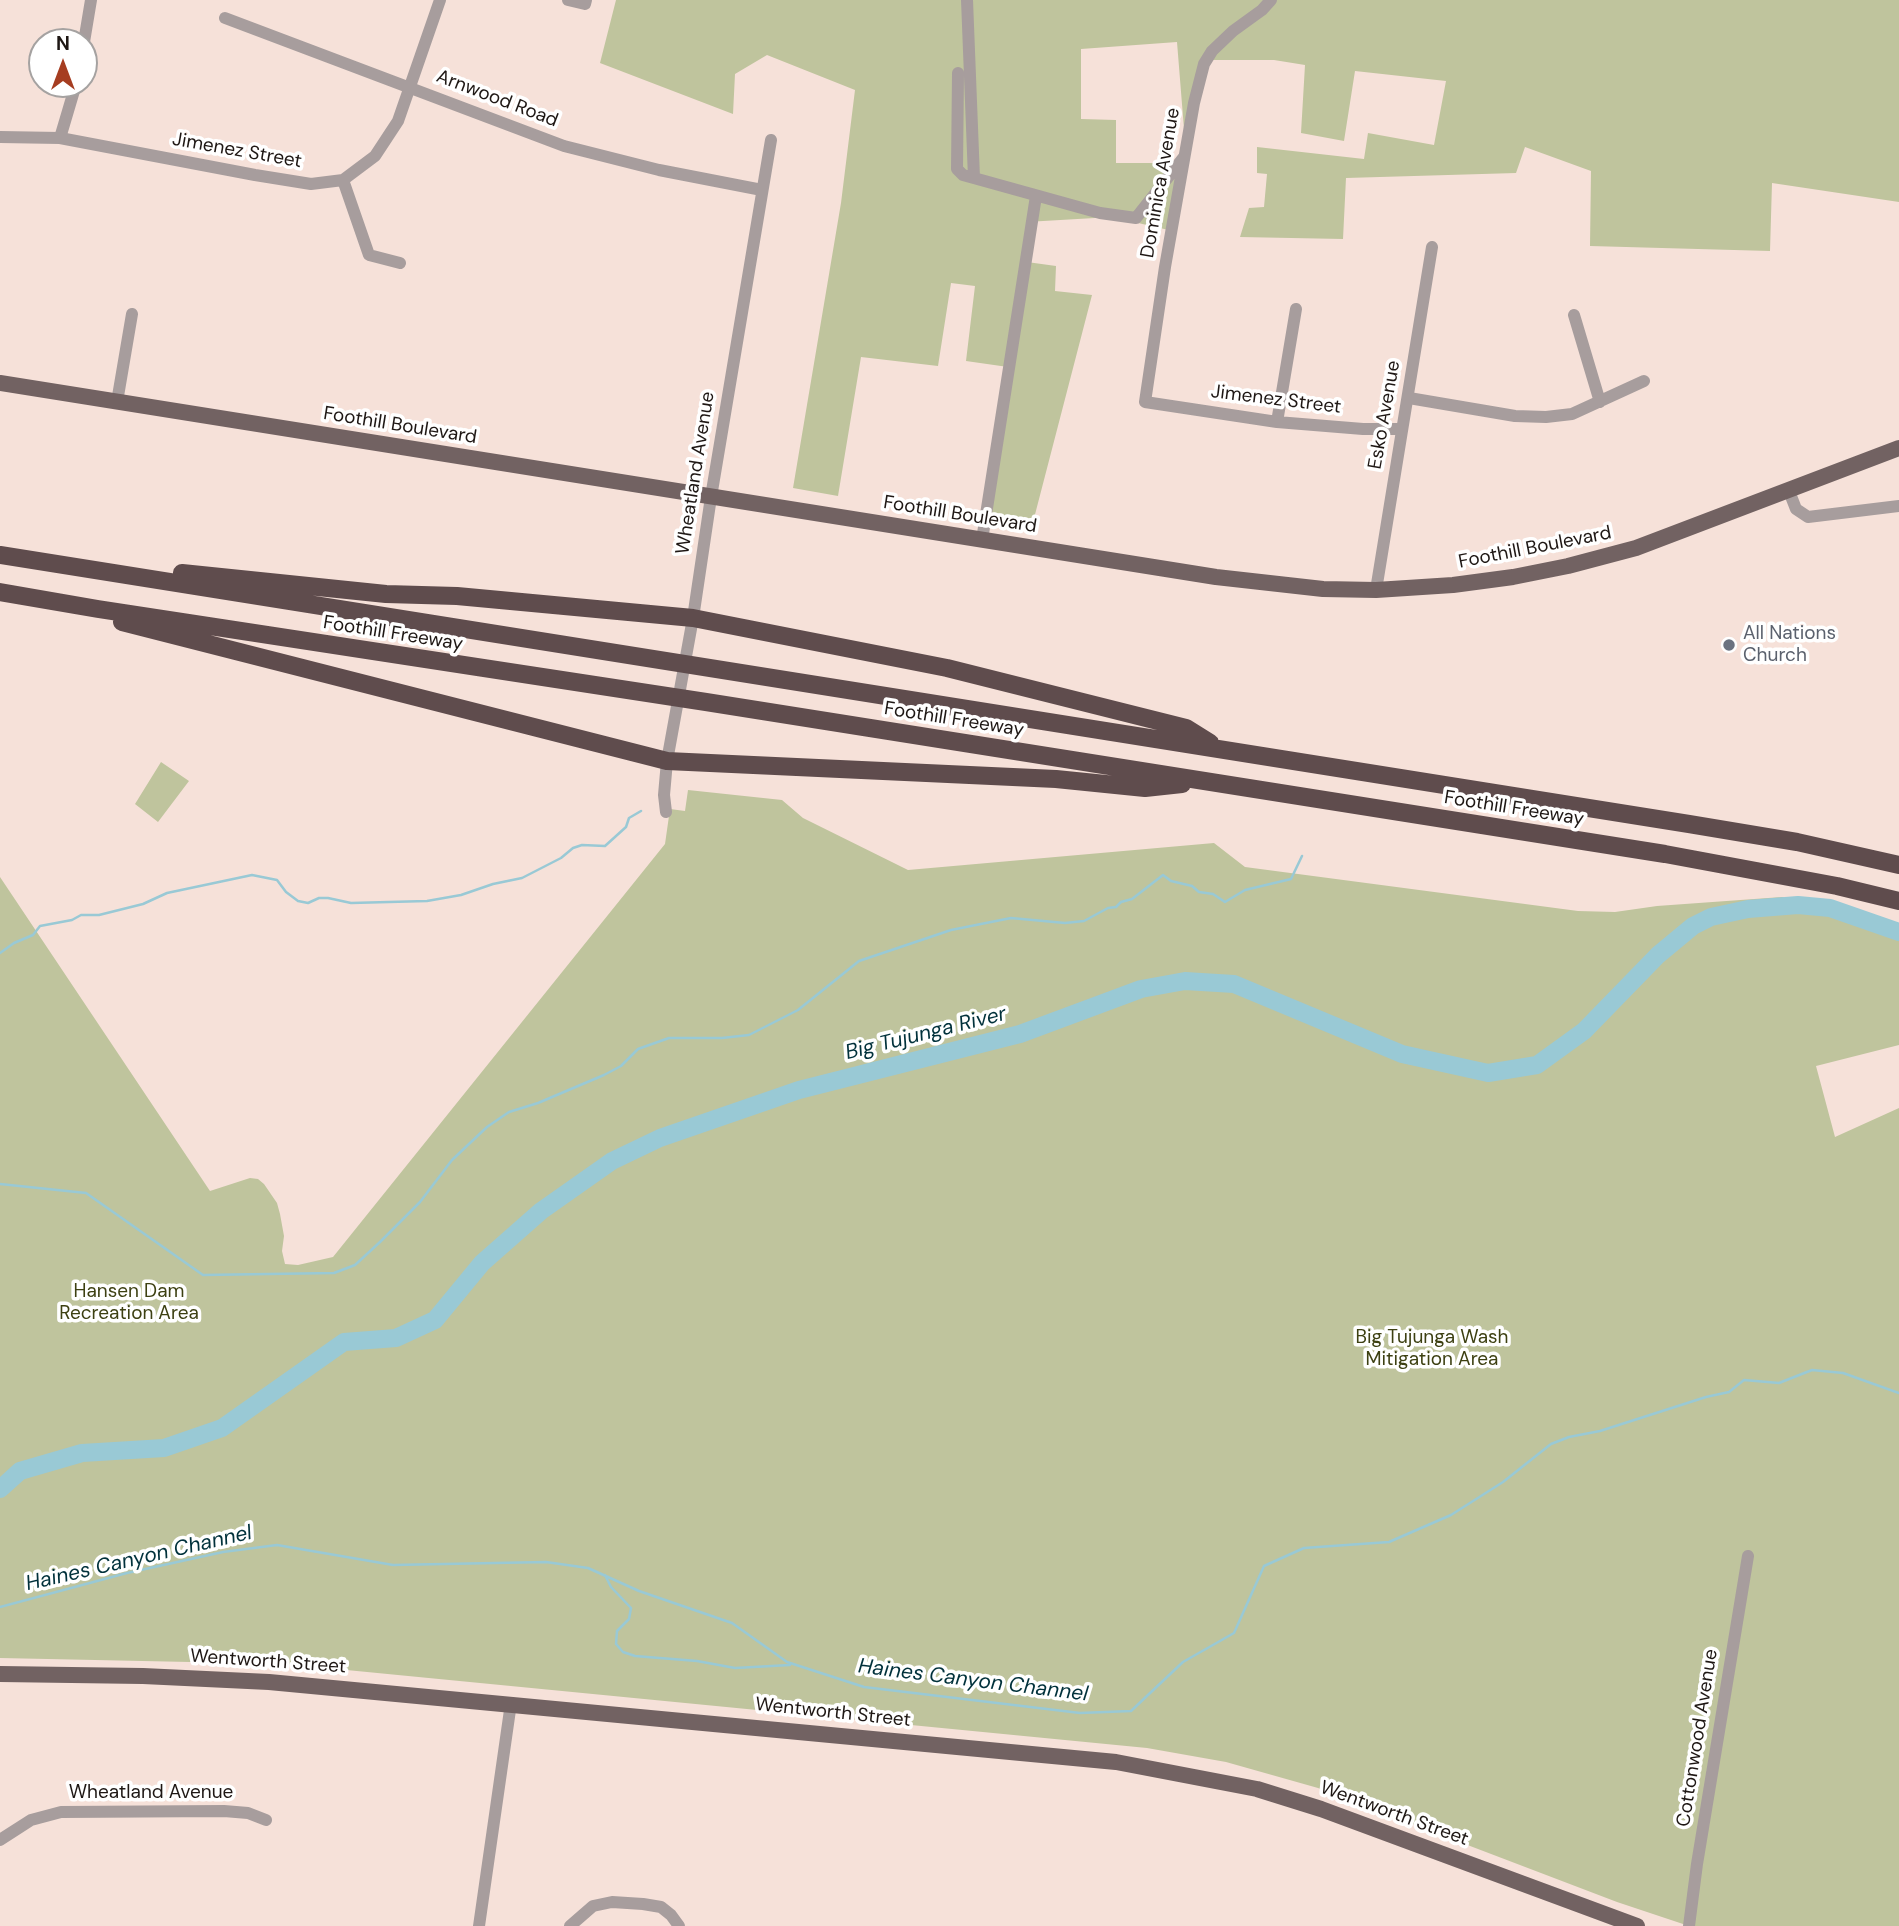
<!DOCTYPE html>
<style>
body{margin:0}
#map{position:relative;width:1899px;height:1926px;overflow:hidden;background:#f6e1d9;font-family:"DM Sans",sans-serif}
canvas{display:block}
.north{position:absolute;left:28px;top:28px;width:70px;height:70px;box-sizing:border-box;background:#fff;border:2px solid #a5a2a1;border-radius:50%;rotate:0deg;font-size:19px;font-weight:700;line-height:28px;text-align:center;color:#1e1714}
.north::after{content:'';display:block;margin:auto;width:24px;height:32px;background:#a63d21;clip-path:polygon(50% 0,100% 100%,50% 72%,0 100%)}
</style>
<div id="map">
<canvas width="1899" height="1926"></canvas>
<div class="north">N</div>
</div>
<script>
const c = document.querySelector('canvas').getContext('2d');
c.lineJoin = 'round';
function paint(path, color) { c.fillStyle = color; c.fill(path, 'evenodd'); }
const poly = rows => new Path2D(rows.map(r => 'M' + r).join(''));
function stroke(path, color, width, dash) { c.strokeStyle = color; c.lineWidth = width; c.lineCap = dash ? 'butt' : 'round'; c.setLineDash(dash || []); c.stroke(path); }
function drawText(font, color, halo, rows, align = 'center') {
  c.font = font + ' "DM Sans",sans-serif'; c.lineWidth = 7; c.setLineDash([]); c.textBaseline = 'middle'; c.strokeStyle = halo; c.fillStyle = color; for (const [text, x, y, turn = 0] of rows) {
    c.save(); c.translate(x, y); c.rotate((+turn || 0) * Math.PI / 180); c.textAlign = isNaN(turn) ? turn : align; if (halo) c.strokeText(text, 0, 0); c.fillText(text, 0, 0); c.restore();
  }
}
paint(poly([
 [616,0,1899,0,1899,202,1772,183,1770,251,1590,246,1591,171,1525,147,1516,173,1346,178,1343,239,1240,237,1249,208,1264,207,1267,174,1257,173,1257,147,1364,159,1368,133,1434,145,1446,81,1355,71,1344,141,1301,133,1305,65,1274,60,1204,60,1184,129,1177,42,1081,49,1081,119,1116,120,1116,163,1181,163,1173,231,1112,217,1026,222,1027,262,1056,266,1055,291,1092,295,1032,526,984,519,1008,367,966,361,975,286,951,283,938,366,861,357,838,496,793,488,841,203,855,90,767,55,735,74,733,114,600,63],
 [161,762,189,781,158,822,135,804],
 [688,790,782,800,803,818,908,870,1214,843,1245,867,1578,911,1615,912,1657,906,1782,897,1899,924,1899,1045,1816,1066,1835,1137,1899,1108,1899,1926,1694,1926,1683,1924,1617,1902,1318,1788,1226,1762,1147,1748,285,1664,0,1658,0,877,210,1191,250,1178,258,1179,264,1184,277,1203,280,1214,284,1236,282,1251,285,1264,298,1265,333,1257,665,844,670,809,685,811]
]), '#bfc49d');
stroke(poly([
 [0,953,14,943,33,935,40,926,72,920,81,915,99,915,143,904,167,893,252,875,277,880,286,892,298,901,308,903,319,898,328,898,351,903,427,901,461,895,493,884,522,878,561,858,573,848,582,845,605,846,626,827,629,818,641,811],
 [0,1184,86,1193,203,1275,334,1273,355,1265,380,1242,420,1202,452,1160,487,1127,509,1112,538,1103,604,1075,621,1066,638,1049,669,1038,722,1038,749,1035,798,1010,859,961,951,930,1011,918,1065,923,1084,921,1108,908,1116,907,1121,902,1132,899,1163,875,1171,881,1192,886,1199,892,1213,894,1225,902,1245,890,1291,879,1302,856],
 [605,1575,611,1587,631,1608,629,1619,617,1631,616,1644,623,1652,635,1656,697,1661,735,1668,790,1665],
 [0,1607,127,1573,223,1552,277,1545,393,1565,546,1562,588,1568,639,1591,732,1623,787,1662,864,1687,1080,1713,1131,1711,1183,1662,1234,1633,1264,1566,1304,1548,1389,1542,1451,1515,1503,1482,1551,1444,1569,1437,1600,1431,1706,1397,1729,1392,1744,1380,1779,1383,1812,1370,1843,1373,1899,1393]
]), '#99c9d5', 2.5);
stroke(poly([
 [0,1489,20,1471,82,1453,164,1448,222,1428,344,1342,396,1338,435,1320,482,1263,541,1211,612,1161,660,1138,799,1090,1020,1034,1141,989,1185,981,1234,984,1402,1054,1488,1073,1537,1065,1584,1031,1658,955,1693,926,1711,917,1748,909,1798,905,1830,908,1899,932]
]), '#99c9d5', 18);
stroke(poly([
 [568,0,585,4,586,0],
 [967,0,974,178],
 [1271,0,1262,10,1233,31,1212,51,1204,64,1194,103,1165,267,1145,402,1277,422,1363,429,1402,429],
 [225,18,564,146,659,170,762,190],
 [84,42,91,0],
 [958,73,957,169,963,175,1100,213,1136,218,1184,157],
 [0,137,60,138,255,175,311,184,343,180,375,156,398,121,440,0],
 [60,138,76,84],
 [343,180,369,255,400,263],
 [1574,315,1600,402],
 [1409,398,1515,416,1546,417,1572,414,1644,381],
 [117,402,132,314],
 [1277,422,1296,309],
 [1789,491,1796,509,1808,517,1899,506],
 [982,540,1036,196],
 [1376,590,1432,247],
 [666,812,664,795,667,761,693,618,711,497,771,140],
 [0,1840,31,1820,61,1812,224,1811,248,1813,266,1820],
 [479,1926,511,1703],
 [570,1926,593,1906,612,1902,643,1904,661,1907,671,1915,679,1926],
 [1689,1926,1697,1864,1748,1556]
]), '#a79d9d', 12);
stroke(poly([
 [0,383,1216,577,1323,589,1376,590,1453,585,1513,577,1568,566,1636,548,1899,448],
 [0,1674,143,1676,269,1682,1116,1762,1257,1789,1321,1809,1637,1926]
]), '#726262', 16);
stroke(poly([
 [0,555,1689,824,1797,842,1899,865],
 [182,573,386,594,457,596,693,618,947,668,1186,728,1210,743],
 [0,592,98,609,706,702,1665,854,1837,886,1899,901],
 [122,622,667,761,1056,779,1145,788,1182,784]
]), '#5f4c4d', 18);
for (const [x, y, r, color] of [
 [1729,645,7,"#6b7280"]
]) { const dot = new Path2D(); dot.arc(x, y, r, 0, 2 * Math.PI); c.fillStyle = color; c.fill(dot); stroke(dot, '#fff', 2.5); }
drawText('19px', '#1e1714', '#fff', [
 ["Arnwood Road",497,99,21],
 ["Jimenez Street",237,151,10],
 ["Dominica Avenue",1161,183,-80],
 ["Jimenez Street",1276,400,7],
 ["Esko Avenue",1385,415,-80],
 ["Foothill Boulevard",400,426,9],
 ["Wheatland Avenue",696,473,-81],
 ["Foothill Boulevard",960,515,9],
 ["Foothill Boulevard",1535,548,-11],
 ["Foothill Freeway",393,634,9],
 ["Foothill Freeway",954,720,9],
 ["Foothill Freeway",1514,809,9],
 ["Wentworth Street",268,1662,4],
 ["Wentworth Street",833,1713,6],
 ["Cottonwood Avenue",1698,1738,-81],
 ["Wheatland Avenue",151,1793],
 ["Wentworth Street",1394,1814,20]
]);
drawText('19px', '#5b616d', '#fff', [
 ["All Nations",1743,634],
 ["Church",1743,656]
], 'left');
drawText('19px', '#3d4012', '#fff', [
 ["Hansen Dam",129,1292],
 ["Recreation Area",129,1314],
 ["Big Tujunga Wash",1432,1338],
 ["Mitigation Area",1432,1360]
]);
drawText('italic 21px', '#01313b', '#fff', [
 ["Big Tujunga River",926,1034,-14],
 ["Haines Canyon Channel",139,1559,-13],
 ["Haines Canyon Channel",973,1681,7]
]);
</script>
